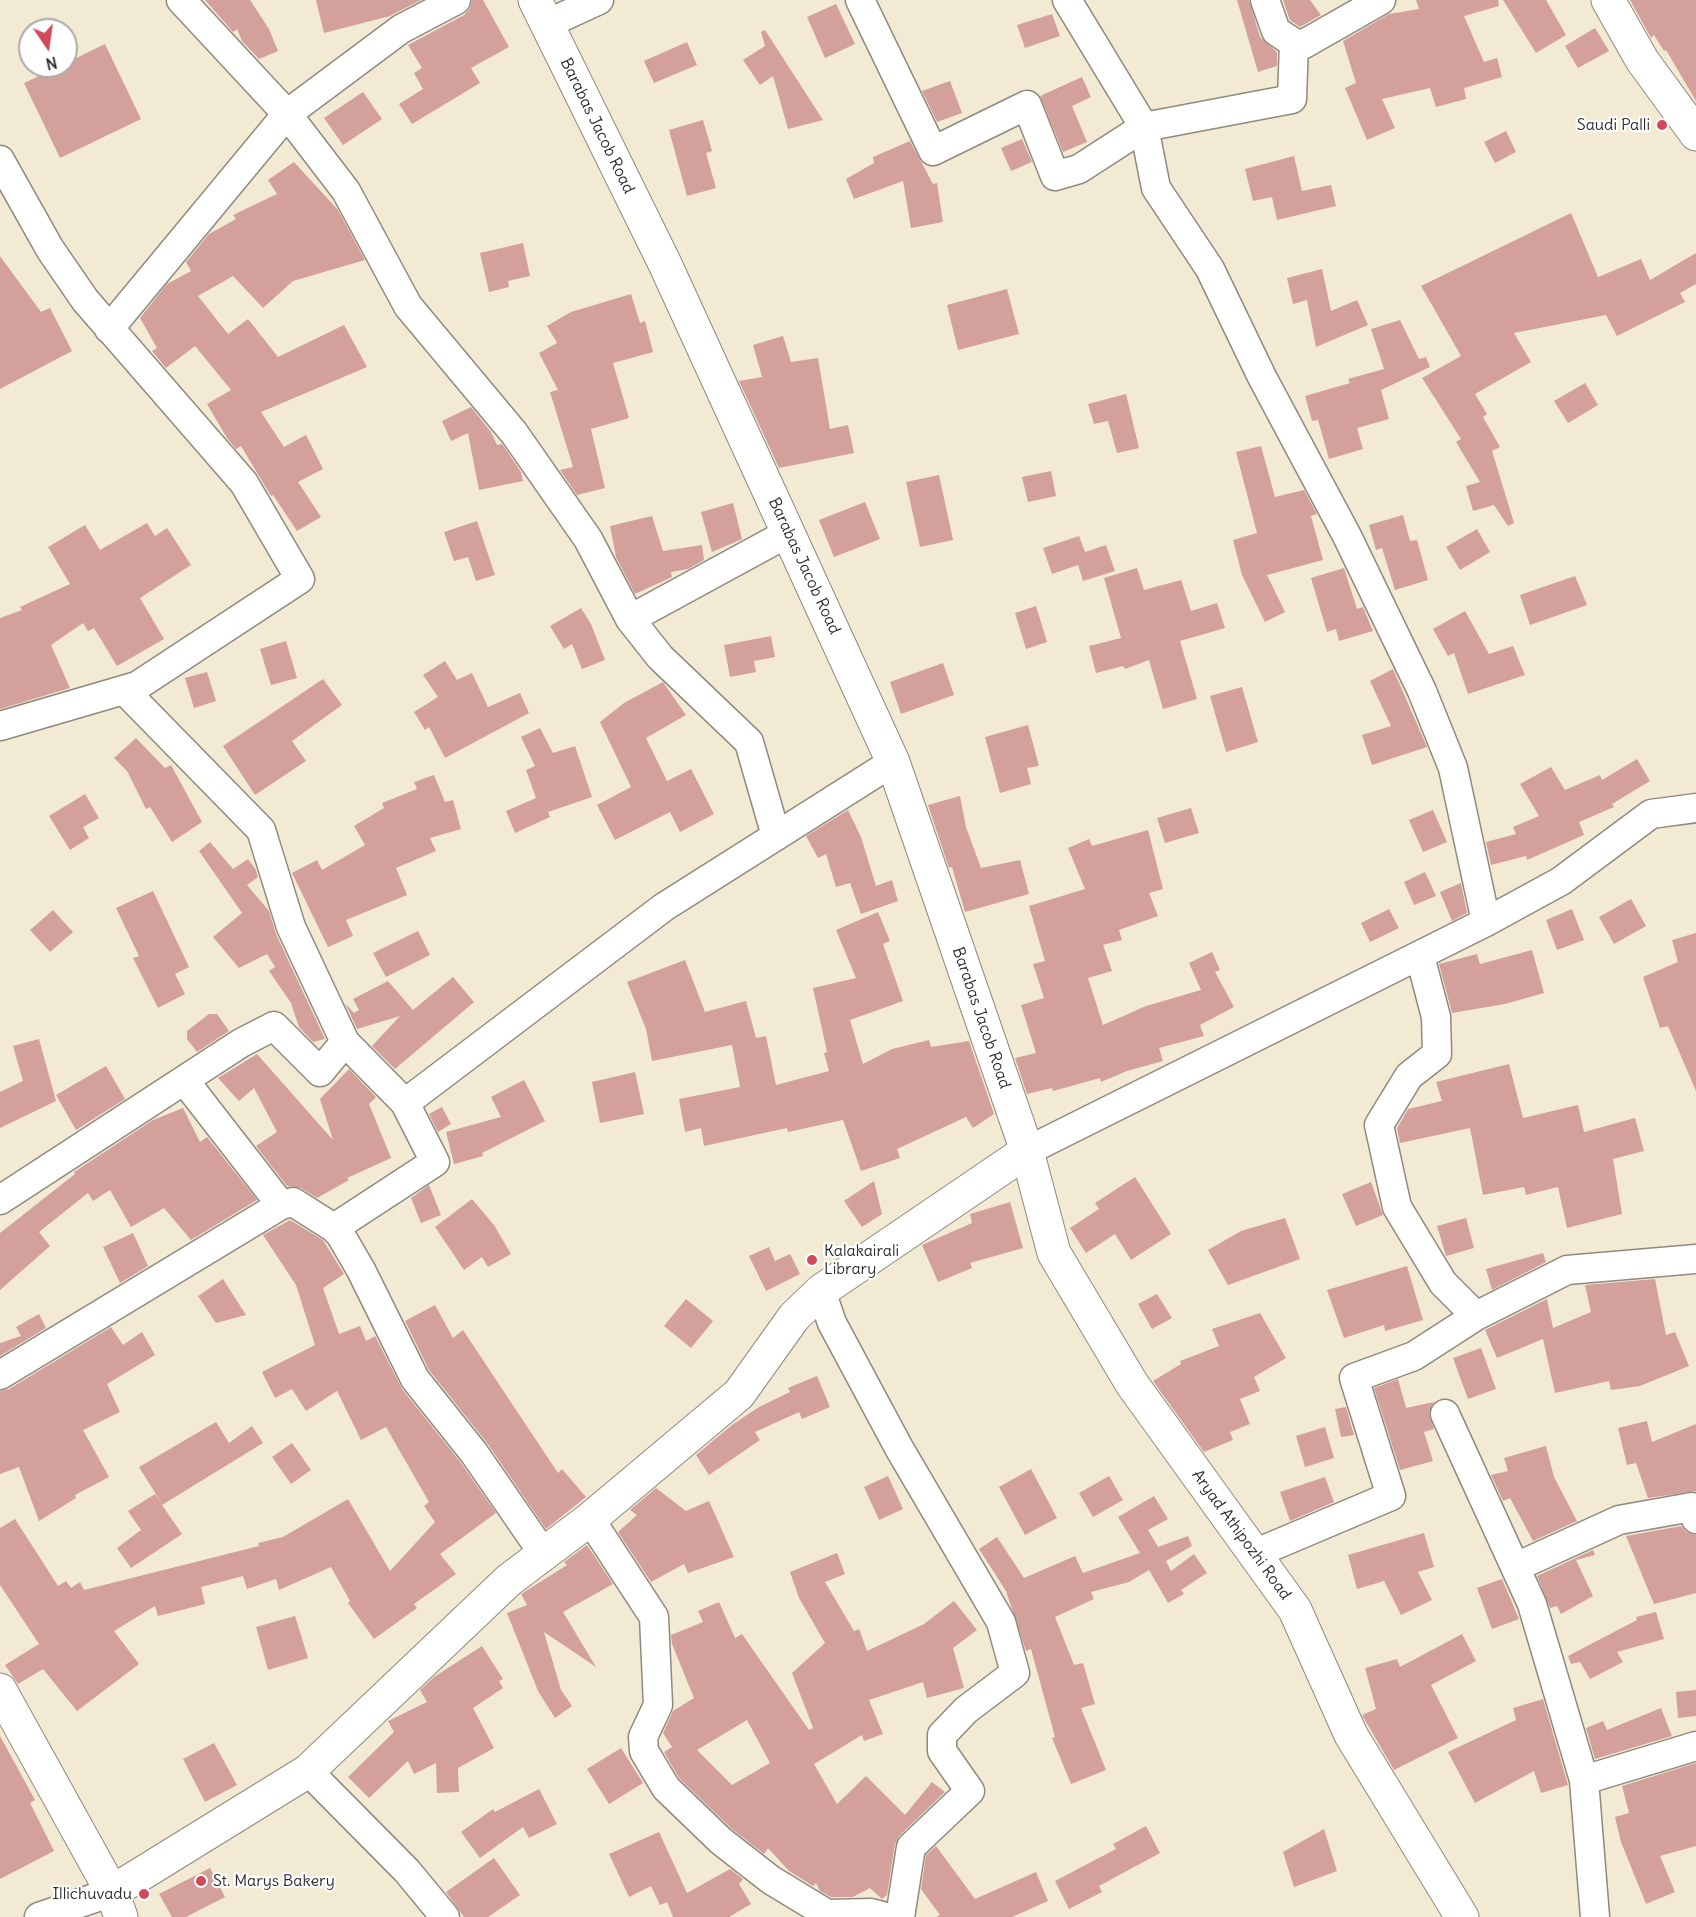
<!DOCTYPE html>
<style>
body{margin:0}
#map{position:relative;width:1696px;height:1917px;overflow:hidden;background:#f3ead3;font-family:Delius,sans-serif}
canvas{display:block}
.north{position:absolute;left:18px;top:18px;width:60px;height:60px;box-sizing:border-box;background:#fff;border:2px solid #aaa;border-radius:50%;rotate:167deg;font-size:16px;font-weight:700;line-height:24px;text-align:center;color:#2b2b2b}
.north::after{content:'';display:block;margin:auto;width:21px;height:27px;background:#d1495b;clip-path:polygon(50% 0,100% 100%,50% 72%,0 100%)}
</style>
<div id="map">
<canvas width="1696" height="1917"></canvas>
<div class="north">N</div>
</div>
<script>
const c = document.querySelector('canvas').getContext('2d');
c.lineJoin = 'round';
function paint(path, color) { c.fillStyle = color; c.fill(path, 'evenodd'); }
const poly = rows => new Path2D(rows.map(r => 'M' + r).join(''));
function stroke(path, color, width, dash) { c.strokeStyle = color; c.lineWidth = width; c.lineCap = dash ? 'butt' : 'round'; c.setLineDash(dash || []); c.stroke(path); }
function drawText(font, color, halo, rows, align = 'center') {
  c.font = font + ' Delius,sans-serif'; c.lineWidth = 4.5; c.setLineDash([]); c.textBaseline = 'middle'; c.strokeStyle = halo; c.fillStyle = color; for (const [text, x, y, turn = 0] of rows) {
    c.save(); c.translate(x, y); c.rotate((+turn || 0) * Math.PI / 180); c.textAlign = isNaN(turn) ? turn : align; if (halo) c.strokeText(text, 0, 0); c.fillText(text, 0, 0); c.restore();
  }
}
paint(poly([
 [205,0,250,0,269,29,278,51,259,59,242,41,237,29,233,32],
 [316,0,421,0,390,16,324,33],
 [472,0,483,0,509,47,471,68,480,83,412,124,399,104,423,89,414,73,422,68,408,45,464,15,470,8],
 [1237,0,1249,0,1260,37,1277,52,1277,66,1258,72],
 [1283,0,1310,0,1321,15,1300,27,1290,20],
 [1416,0,1498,0,1499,6,1464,16,1484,62,1497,58,1502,77,1464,88,1466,99,1436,107,1430,88,1382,99,1395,128,1367,140,1345,88,1356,83,1343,41,1389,14,1419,9],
 [1503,0,1546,0,1566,35,1536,53],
 [1630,0,1696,0,1696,101,1666,50,1664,51,1654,35,1651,38],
 [836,4,855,44,825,58,807,17],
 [1052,14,1060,36,1025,48,1017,25],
 [1595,28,1609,51,1578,68,1565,46],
 [765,30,823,120,788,129,773,76,760,85,743,60,765,46,761,32],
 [687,42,697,65,654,83,644,61],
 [105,44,141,119,60,158,24,83,60,66,66,66,66,63],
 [1082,77,1091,97,1072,106,1087,142,1063,152,1040,96],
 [950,81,962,113,937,122,922,91],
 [363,92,382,119,343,145,324,118],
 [703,120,712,151,706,153,716,188,687,196,669,130],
 [1506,131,1516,152,1495,163,1484,142],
 [1022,139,1032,162,1011,171,1001,148],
 [910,141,933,184,937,183,943,222,911,228,903,181,854,199,846,179,874,163,873,157],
 [1294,156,1302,191,1331,185,1336,206,1277,220,1272,197,1253,201,1245,169],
 [294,162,338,210,365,260,293,281,263,308,233,276,198,296,228,334,248,319,278,357,344,325,367,367,261,412,284,447,306,435,323,469,298,482,321,517,297,531,273,495,271,496,241,446,236,449,227,438,207,404,231,390,195,346,166,368,152,351,157,348,140,318,167,284,191,271,186,262,209,234,236,219,233,215,277,194,268,180],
 [1571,213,1598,277,1641,259,1650,280,1696,253,1696,284,1680,293,1685,302,1617,336,1606,315,1514,333,1531,362,1475,394,1487,414,1483,417,1500,447,1492,451,1514,523,1508,526,1494,505,1473,511,1466,486,1480,482,1456,442,1461,439,1422,378,1461,356,1421,286],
 [523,243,530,276,508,281,509,287,489,292,480,253],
 [0,256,41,312,50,308,72,351,0,389],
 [1322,269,1331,311,1357,300,1368,325,1316,347,1307,300,1293,304,1287,278],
 [1007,289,1019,334,958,350,947,305],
 [631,294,640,323,645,321,653,352,613,363,629,418,591,429,605,488,577,495,560,470,573,467,550,392,558,390,539,353,557,343,547,326,571,312],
 [1400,320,1419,359,1426,357,1430,367,1381,390,1389,419,1357,428,1363,449,1329,459,1318,420,1312,421,1305,396,1350,383,1348,379,1384,369,1371,329],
 [783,336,791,362,818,358,830,429,848,425,854,453,779,468,739,381,762,377,753,345],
 [1585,383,1598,405,1568,423,1554,401],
 [1126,394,1139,448,1117,453,1108,421,1094,424,1088,404],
 [471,407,491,432,497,445,502,444,521,472,523,481,479,490,468,433,451,441,442,421],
 [1261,446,1275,497,1304,490,1317,514,1311,516,1323,560,1267,575,1285,612,1265,622,1242,575,1233,540,1257,533,1236,452],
 [1051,471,1056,496,1028,502,1022,477],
 [939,475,953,540,920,547,906,482],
 [865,502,880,539,834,557,819,520],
 [733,503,742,539,712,552,701,512],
 [1403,515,1410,541,1417,540,1428,580,1395,590,1382,548,1376,550,1369,525],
 [652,516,663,551,702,545,704,560,688,569,671,572,672,577,635,594,616,557,610,526],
 [477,521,495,575,476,581,468,557,454,561,444,532],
 [147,523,155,536,167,528,191,565,140,598,164,639,117,666,94,628,88,631,83,623,51,645,70,688,0,709,0,618,22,610,20,607,70,584,48,547,85,525,100,550],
 [1477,529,1490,552,1460,570,1446,547],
 [1079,536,1085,552,1106,545,1115,571,1083,581,1078,565,1052,574,1043,548],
 [1137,568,1144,590,1181,580,1191,611,1217,603,1225,628,1180,641,1197,699,1163,709,1149,660,1125,669,1123,666,1096,673,1089,646,1121,638,1104,578],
 [1344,568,1357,609,1363,607,1373,631,1339,641,1336,629,1327,632,1311,578],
 [1575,576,1587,605,1530,625,1520,595],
 [1036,606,1047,642,1026,649,1015,613],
 [581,608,591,624,605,660,582,669,572,644,564,649,550,626],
 [1465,611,1489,654,1513,646,1525,675,1468,694,1454,653,1448,656,1433,629],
 [771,636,775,657,754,661,756,672,730,677,724,645],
 [286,641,297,678,271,685,260,649],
 [445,661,457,680,472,673,488,707,520,693,529,713,445,758,429,727,425,730,414,712,438,697,423,675],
 [943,663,954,695,901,714,890,682],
 [1393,669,1427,747,1372,765,1362,735,1391,726,1370,681],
 [207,672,216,701,194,708,185,678],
 [323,679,342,705,292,741,306,761,255,795,223,746],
 [663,682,686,715,646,738,667,781,691,769,714,814,680,832,670,812,615,840,597,805,631,787,600,722,624,703],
 [1242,687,1258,742,1226,752,1210,696],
 [1028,725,1039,766,1027,768,1031,784,1000,793,985,737],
 [540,728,553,753,575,746,592,797,548,812,550,817,515,833,506,811,536,798,526,770,535,766,521,737],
 [136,738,165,768,171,765,202,822,172,842,150,807,146,809,127,771,114,758],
 [1637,759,1650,781,1612,804,1614,807,1579,822,1584,835,1527,860,1526,856,1491,865,1486,842,1516,834,1513,827,1539,816,1520,784,1551,767,1565,790,1600,775,1602,780],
 [434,775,445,802,453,800,461,829,430,838,436,851,396,868,407,895,346,920,353,936,328,947,292,873,317,860,322,870,365,845,354,826,384,808,382,803,417,789,414,782],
 [85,794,99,818,83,827,89,838,70,850,49,816],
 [960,796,966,827,981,868,1020,860,1029,894,965,912,952,867,949,868,928,805],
 [1191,808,1199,833,1165,843,1157,818],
 [848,810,861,837,876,886,892,880,898,901,861,914,850,883,836,887,826,854,818,858,806,836],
 [1433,810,1447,842,1423,852,1409,820],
 [1148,830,1163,889,1149,893,1158,916,1119,930,1122,940,1103,945,1112,971,1088,978,1103,1025,1146,1006,1201,990,1189,963,1212,952,1220,970,1215,972,1234,1007,1200,1025,1204,1036,1159,1048,1163,1061,1127,1071,1101,1082,1100,1078,1053,1091,1052,1088,1027,1094,1015,1058,1036,1053,1021,1005,1044,998,1033,964,1045,961,1029,906,1085,889,1068,848,1089,839,1092,846],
 [210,842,233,869,248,859,256,870,258,877,247,885,269,911,276,934,325,1039,313,1042,299,1027,291,1003,269,971,275,967,267,954,239,968,213,937,242,913,199,851],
 [1425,872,1436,896,1414,905,1404,882],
 [1461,883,1467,913,1452,921,1440,892],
 [153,891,189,967,175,974,185,994,158,1008,133,958,139,956,116,908],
 [1631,899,1646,926,1614,944,1599,917],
 [1389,909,1399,928,1370,942,1361,923],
 [1572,909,1584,940,1557,950,1546,920],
 [53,910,73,932,50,952,30,930],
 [878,912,890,941,883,944,903,1001,850,1020,863,1064,892,1049,929,1040,931,1047,969,1041,994,1114,973,1128,966,1117,897,1149,900,1158,861,1171,843,1120,788,1132,787,1128,704,1146,701,1128,685,1132,679,1099,740,1087,732,1045,652,1061,646,1029,627,982,685,960,705,1012,746,1001,756,1038,766,1036,776,1085,829,1071,824,1053,827,1052,813,988,856,978,836,930],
 [418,931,430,955,386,977,373,953],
 [1696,933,1696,1091,1668,1026,1660,1028,1643,977,1678,962,1672,940],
 [1532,950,1544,993,1505,1004,1452,1013,1439,964,1477,954,1480,964],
 [453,977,474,1002,395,1069,372,1046,400,1016,357,1029,345,1003,354,1013,359,1010,353,999,388,981,413,1010],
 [209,1014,217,1014,229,1031,197,1052,187,1039,187,1031],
 [39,1039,56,1101,0,1128,0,1092,23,1081,13,1046],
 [257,1054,333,1140,320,1099,349,1069,376,1097,369,1104,391,1158,347,1178,349,1180,317,1198,301,1188,287,1186,256,1146,277,1132,254,1088,239,1101,218,1078],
 [1509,1064,1523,1118,1578,1105,1584,1132,1635,1118,1644,1151,1613,1159,1622,1214,1567,1228,1558,1187,1526,1195,1524,1187,1483,1195,1470,1128,1400,1143,1397,1128,1408,1109,1442,1101,1436,1082],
 [106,1066,125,1099,76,1130,56,1095],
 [635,1072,644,1114,600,1123,592,1082],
 [524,1080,545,1121,482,1153,483,1156,454,1164,446,1132,501,1117,491,1097],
 [442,1107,451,1124,438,1132,429,1114],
 [183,1108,200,1142,207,1137,257,1200,191,1240,164,1208,131,1227,110,1190,93,1201,88,1193,39,1232,50,1246,0,1290,0,1233,75,1174,74,1172,153,1120],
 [1135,1177,1171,1234,1131,1260,1115,1234,1086,1253,1070,1228,1099,1209,1095,1203],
 [874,1181,882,1214,862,1227,844,1201],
 [1371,1182,1383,1215,1356,1226,1342,1194],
 [429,1185,441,1215,421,1223,411,1198],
 [472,1199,494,1225,511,1254,488,1267,482,1257,464,1270,435,1227],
 [1010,1202,1023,1248,970,1263,972,1268,938,1282,922,1245,972,1223,970,1214],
 [1285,1218,1300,1259,1228,1285,1208,1250,1241,1231],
 [1466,1218,1474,1248,1446,1256,1437,1226],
 [290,1220,323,1240,344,1274,323,1288,339,1334,360,1326,366,1341,375,1336,402,1389,461,1463,496,1513,440,1554,456,1574,414,1604,417,1608,374,1639,348,1603,350,1601,331,1567,279,1590,276,1579,247,1589,243,1576,201,1587,205,1604,158,1616,155,1606,114,1631,139,1664,77,1711,43,1669,18,1684,5,1665,39,1644,0,1585,0,1528,15,1519,58,1586,66,1581,71,1588,80,1582,84,1590,259,1546,258,1543,283,1537,348,1499,390,1571,435,1522,424,1506,429,1502,386,1427,361,1440,337,1391,306,1411,292,1389,275,1398,262,1372,315,1345,296,1285,263,1235],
 [133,1233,148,1266,120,1283,103,1247],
 [769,1247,775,1261,790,1254,800,1274,766,1291,749,1256],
 [1543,1253,1546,1262,1492,1290,1486,1269],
 [1407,1266,1423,1320,1385,1331,1384,1325,1344,1338,1327,1290],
 [223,1279,246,1315,216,1323,198,1296],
 [1655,1279,1666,1335,1675,1332,1689,1366,1640,1386,1611,1390,1609,1381,1555,1393,1543,1339,1497,1358,1485,1330,1547,1299,1553,1328,1591,1312,1585,1285],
 [1157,1294,1172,1318,1152,1329,1138,1304],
 [686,1299,713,1321,691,1348,664,1326],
 [435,1305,453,1338,463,1330,558,1473,562,1469,586,1497,546,1529,487,1443,429,1370,405,1321],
 [1260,1313,1286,1358,1254,1377,1260,1391,1240,1399,1250,1424,1230,1432,1233,1440,1204,1452,1153,1381,1181,1364,1180,1361,1219,1346,1212,1329],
 [39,1314,46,1328,0,1356,0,1343,21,1336,16,1327],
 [111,1327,123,1345,142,1332,155,1355,107,1384,120,1412,83,1430,109,1477,75,1495,76,1498,39,1521,19,1467,0,1474,0,1391,9,1389],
 [1481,1348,1496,1389,1468,1399,1453,1358],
 [817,1376,830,1407,802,1419,799,1412,755,1432,760,1440,709,1475,696,1455,732,1425,759,1407,790,1392,788,1388],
 [1398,1379,1406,1408,1434,1402,1429,1413,1434,1429,1424,1432,1433,1461,1400,1470,1374,1388],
 [1346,1407,1354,1435,1341,1437,1335,1409],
 [1647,1421,1652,1442,1696,1424,1696,1491,1648,1498,1636,1463,1627,1465,1618,1428],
 [216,1422,229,1443,252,1426,263,1443,162,1505,182,1534,131,1568,117,1548,141,1530,128,1511,155,1494,162,1504,139,1467],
 [1325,1427,1334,1458,1305,1467,1296,1436],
 [292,1443,311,1470,291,1484,272,1457],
 [1546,1446,1554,1477,1577,1521,1533,1541,1510,1498,1503,1501,1491,1475,1508,1471,1504,1458],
 [1031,1469,1057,1518,1025,1535,999,1487],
 [888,1476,903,1509,879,1520,864,1487],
 [1109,1476,1123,1500,1093,1517,1079,1493],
 [1325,1477,1334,1502,1290,1521,1280,1492],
 [656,1488,686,1511,709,1501,734,1557,688,1573,684,1564,651,1582,618,1532,637,1515,630,1510],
 [1154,1496,1168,1519,1148,1530,1158,1547,1188,1536,1192,1546,1166,1561,1171,1571,1194,1554,1207,1573,1181,1590,1184,1594,1168,1603,1149,1570,1129,1582,1091,1592,1094,1599,1055,1617,1074,1665,1083,1663,1095,1704,1081,1708,1106,1770,1071,1784,1052,1738,1055,1737,1031,1649,1026,1651,1006,1591,979,1549,997,1537,1024,1578,1075,1556,1083,1573,1140,1553,1118,1517],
 [1681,1526,1686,1532,1696,1535,1696,1593,1654,1604,1626,1536],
 [1424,1533,1434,1567,1418,1572,1432,1600,1401,1615,1384,1581,1357,1589,1348,1555],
 [587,1545,613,1584,563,1612,596,1667,544,1632,561,1690,572,1706,555,1718,538,1691,507,1613,527,1605,521,1594,567,1565,564,1562],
 [1593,1550,1595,1555,1576,1560,1593,1596,1561,1614,1557,1606,1550,1608,1537,1576],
 [837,1553,845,1574,825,1582,854,1631,859,1629,867,1651,924,1624,954,1601,977,1630,953,1648,964,1688,927,1698,923,1682,869,1700,883,1734,864,1741,862,1735,814,1764,837,1804,866,1776,905,1815,932,1782,945,1792,899,1836,895,1844,887,1895,882,1899,870,1888,853,1897,831,1897,820,1891,816,1883,813,1886,789,1871,768,1848,764,1854,732,1829,679,1778,664,1752,672,1747,663,1733,673,1711,694,1698,672,1644,671,1635,703,1622,698,1611,719,1602,735,1638,742,1634,809,1730,813,1728,792,1673,825,1643,799,1598,790,1572],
 [747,1720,770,1763,732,1785,697,1750],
 [1502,1579,1519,1619,1492,1629,1477,1588],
 [1656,1612,1664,1639,1617,1652,1623,1662,1590,1679,1580,1662,1571,1664,1568,1656,1637,1620,1636,1617],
 [295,1616,308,1658,268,1670,256,1627],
 [1462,1634,1476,1661,1431,1685,1458,1738,1394,1770,1362,1715,1376,1709,1365,1668,1397,1659,1400,1667],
 [482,1646,503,1679,499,1681,503,1688,473,1708,494,1748,458,1768,459,1792,437,1793,436,1763,414,1774,408,1761,369,1798,348,1777,394,1732,388,1721,427,1702,420,1690,434,1677],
 [1696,1690,1696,1716,1678,1718,1676,1692],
 [1543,1699,1568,1785,1541,1793,1534,1771,1475,1803,1448,1752,1516,1720,1513,1708],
 [1661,1708,1672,1736,1595,1759,1586,1728,1603,1721,1607,1730],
 [0,1736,35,1800,30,1803,54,1851,0,1879],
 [214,1743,237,1785,205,1802,183,1759],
 [621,1748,643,1783,609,1804,587,1769],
 [1696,1763,1696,1846,1660,1856,1675,1892,1646,1904,1621,1842,1615,1817,1629,1813,1622,1786],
 [539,1789,557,1824,529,1838,523,1827,480,1858,461,1832,493,1809,495,1812],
 [1146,1826,1160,1853,1099,1886,1102,1892,1069,1909,1055,1881,1116,1849,1113,1844],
 [1324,1829,1337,1871,1294,1887,1283,1852],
 [659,1832,687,1893,730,1869,743,1879,739,1884,751,1904,729,1917,673,1917,667,1902,660,1905,651,1886,629,1897,609,1854],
 [936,1846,975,1899,1036,1872,1048,1901,1012,1917,936,1917,940,1915,921,1889,926,1855],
 [494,1858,520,1895,488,1917,464,1917,446,1892],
 [210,1868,225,1897,186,1917,172,1917,159,1894]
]), '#d4a09c');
const street = poly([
 [181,0,287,114,346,191,408,306,514,433,588,539,630,619,660,657,749,742,776,836],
 [860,0,933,151,1027,105,1055,176,1079,169,1144,127,1292,99,1294,43],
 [1067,0,1144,127,1156,188,1210,269,1262,377,1347,536,1422,691,1453,768,1486,922],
 [1265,0,1276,31,1294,43,1304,44,1381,0],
 [547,24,599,0],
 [0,160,50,249,85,300,244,483,300,579,137,686,0,726],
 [109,329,287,114,401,29,456,0],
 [630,619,788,533],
 [124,690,261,830,291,927,345,1042],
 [1420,956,1436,1017,1437,1054,1409,1076,1379,1125,1397,1207,1443,1283,1476,1316,1567,1270,1696,1259],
 [184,1080,281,1205],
 [1027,1151,1486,922,1561,881,1651,814,1696,808],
 [0,1200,241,1043,274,1026,320,1072,345,1042,405,1103],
 [334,1228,340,1234,361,1270,415,1379,474,1453,543,1553],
 [821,1291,832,1323,899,1448,1001,1622,1015,1673,966,1710,942,1735,942,1751,970,1791,911,1847,900,1917],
 [0,1375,281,1205,293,1202,334,1228,435,1162,405,1103,664,907,893,762],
 [1445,1414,1532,1604,1584,1780,1595,1917],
 [590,1519,654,1617,658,1705,643,1737,644,1751,666,1788,721,1841,771,1880,827,1914,871,1913,886,1917],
 [1254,1554,1391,1496,1354,1378,1414,1356,1476,1316],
 [1516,1567,1619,1520,1692,1507,1696,1519],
 [308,1771,407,1871,445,1917],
 [1584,1780,1696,1746],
 [39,1917,112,1892]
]);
const secondary = poly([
 [535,0,665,264,893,762,1027,1151,1054,1253,1132,1384,1295,1610,1351,1735,1462,1917],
 [0,1690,112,1892,121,1917],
 [112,1892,308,1771,509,1580,590,1519,739,1394,794,1317,821,1291,1027,1151]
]);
const primary = poly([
 [1608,0,1642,60,1696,134]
]);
stroke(street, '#8f8a7f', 31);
stroke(secondary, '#8f8a7f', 35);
stroke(primary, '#8f8a7f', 35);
stroke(street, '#fff', 28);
stroke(secondary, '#fff', 33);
stroke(primary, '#fff', 33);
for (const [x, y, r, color] of [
 [1662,125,6,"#d1495b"],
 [812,1260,6,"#d1495b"],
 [201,1881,6,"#d1495b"],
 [144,1894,6,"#d1495b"]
]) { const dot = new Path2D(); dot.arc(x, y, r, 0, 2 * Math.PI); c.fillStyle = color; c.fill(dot); stroke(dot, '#fff', 2); }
drawText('16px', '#2b2b2b', '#fff', [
 ["Saudi Palli",1650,125],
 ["Kalakairali",824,1251,"left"],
 ["Library",824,1269,"left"],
 ["St. Marys Bakery",213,1881,"left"],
 ["Illichuvadu",132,1894]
], 'right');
drawText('16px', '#2b2b2b', '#fff', [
 ["Barabas Jacob Road",597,126,64],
 ["Barabas Jacob Road",804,566,65],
 ["Barabas Jacob Road",981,1018,71],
 ["Aryad Athipozhi Road",1241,1535,54]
]);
</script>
